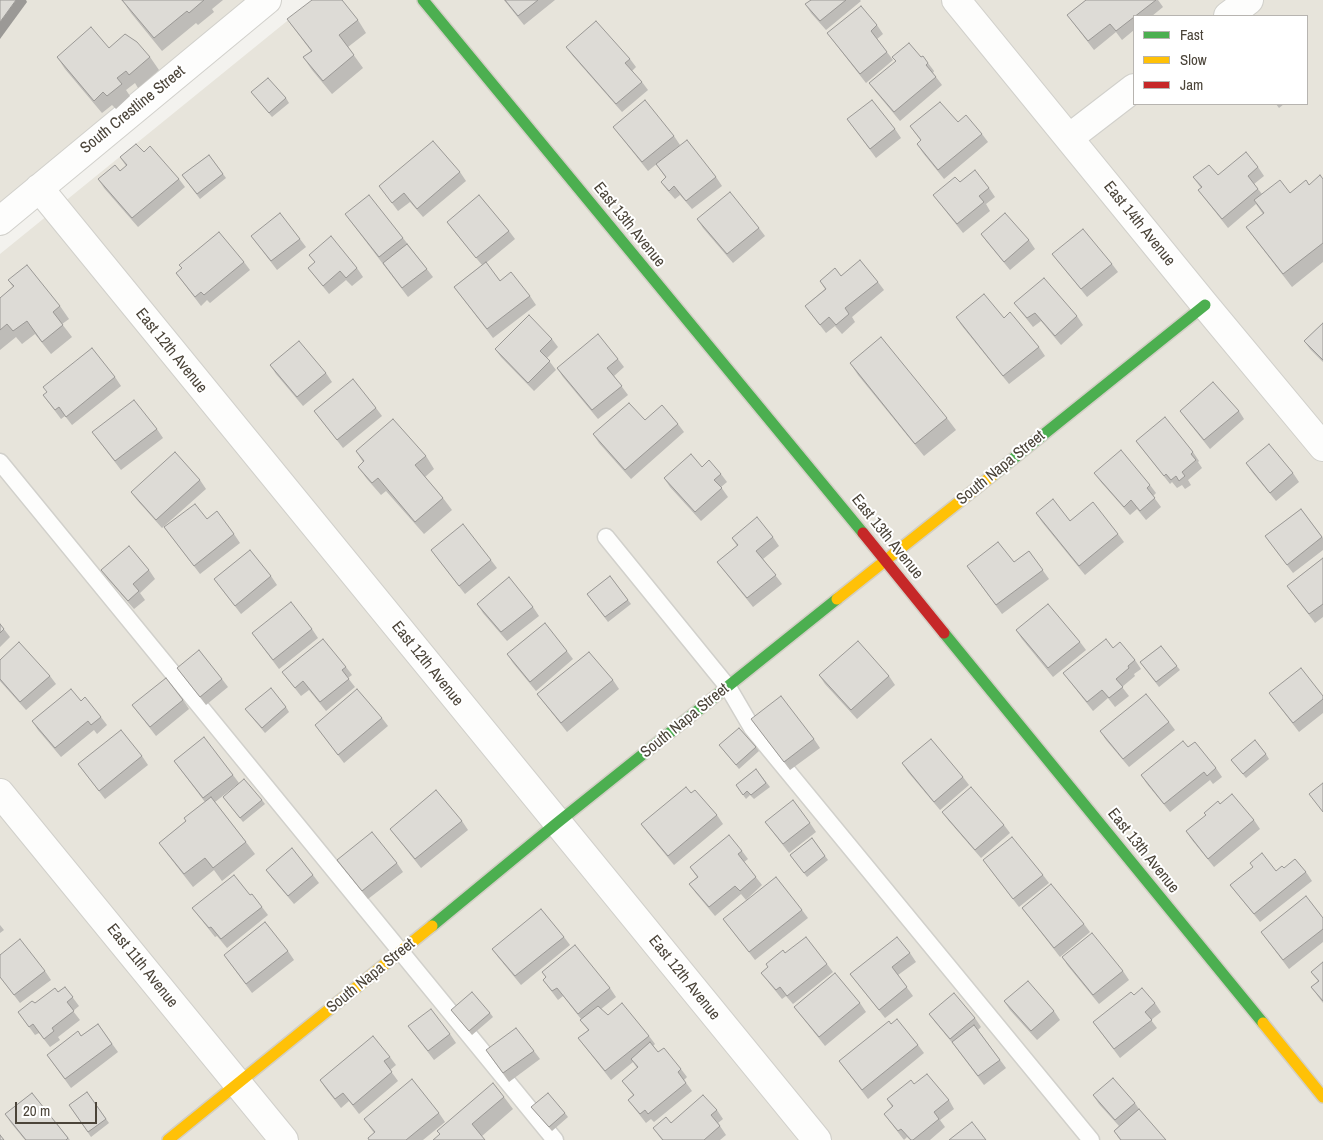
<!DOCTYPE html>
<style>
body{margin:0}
#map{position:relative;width:1323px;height:1140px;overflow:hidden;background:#f3f2ee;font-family:"Archivo Narrow",sans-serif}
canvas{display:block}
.legend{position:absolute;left:1133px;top:15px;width:175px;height:90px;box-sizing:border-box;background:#fff;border:1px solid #b7b4b0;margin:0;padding:6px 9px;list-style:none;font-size:15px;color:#4b4439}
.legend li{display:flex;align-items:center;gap:10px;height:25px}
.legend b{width:25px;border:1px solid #b7b4b0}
.scale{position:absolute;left:15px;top:1102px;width:82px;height:22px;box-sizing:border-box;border:2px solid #4b4439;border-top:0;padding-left:6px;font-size:15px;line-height:18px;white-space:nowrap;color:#4b4439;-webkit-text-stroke:4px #fff;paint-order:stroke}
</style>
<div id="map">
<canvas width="1323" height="1140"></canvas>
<ul class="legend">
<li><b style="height:6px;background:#4caf50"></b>Fast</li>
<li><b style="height:6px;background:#ffc107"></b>Slow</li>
<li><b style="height:6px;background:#c62828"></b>Jam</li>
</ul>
<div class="scale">20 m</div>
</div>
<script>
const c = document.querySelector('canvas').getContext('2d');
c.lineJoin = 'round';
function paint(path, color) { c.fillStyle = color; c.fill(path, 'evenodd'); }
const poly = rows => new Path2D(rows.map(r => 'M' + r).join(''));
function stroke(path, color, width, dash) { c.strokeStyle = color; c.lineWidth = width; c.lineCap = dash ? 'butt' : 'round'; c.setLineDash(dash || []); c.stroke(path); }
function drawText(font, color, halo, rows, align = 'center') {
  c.font = font + ' "Archivo Narrow",sans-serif'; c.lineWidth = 4; c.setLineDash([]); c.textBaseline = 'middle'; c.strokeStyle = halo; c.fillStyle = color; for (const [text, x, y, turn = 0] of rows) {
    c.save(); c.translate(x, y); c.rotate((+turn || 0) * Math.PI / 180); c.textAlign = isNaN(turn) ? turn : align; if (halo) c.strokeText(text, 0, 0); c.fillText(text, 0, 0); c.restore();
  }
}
paint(poly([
 [0,0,271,0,0,219],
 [313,0,1323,0,1323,1140,0,1140,0,254],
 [1134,16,1307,16,1307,104,1134,104]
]), '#e7e4db');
const lane = poly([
 [0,462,555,1140],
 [606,537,728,687,752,728,1091,1140]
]);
const street = poly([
 [956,0,1205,305,1323,447],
 [1228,16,1249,0],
 [1069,138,1134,88],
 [39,188,817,1140],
 [0,221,267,0],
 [0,793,284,1140]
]);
const fast = poly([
 [423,0,863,533],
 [993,475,1205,305],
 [944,633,1263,1023],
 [432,926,557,823,837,599]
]);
const slow = poly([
 [837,599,993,475],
 [1263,1023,1323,1097],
 [168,1140,432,926]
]);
const jam = poly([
 [863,533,944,633]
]);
stroke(lane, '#d1d0cb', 19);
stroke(street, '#d1d0cb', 30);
stroke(fast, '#d3cfc5', 14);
stroke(slow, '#d3cfc5', 14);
stroke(jam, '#d3cfc5', 14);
stroke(lane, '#fdfdfc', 16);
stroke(street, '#fdfdfc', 28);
stroke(fast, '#4caf50', 11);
stroke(slow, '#ffc107', 11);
stroke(jam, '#c62828', 11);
paint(poly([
 [122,0,223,0,212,9,214,12,198,25,196,23,162,51,131,13],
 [504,0,555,0,524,25],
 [811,0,860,0,861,1,826,30,811,13,805,4],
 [1086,0,1158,0,1163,7,1152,16,1134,16,1134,30,1122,40,1116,32,1094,50,1067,15],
 [287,19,358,20,366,33,348,47,363,68,332,94,312,70,303,57,311,51],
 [877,25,883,34,877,39,893,60,866,83,827,33],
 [566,47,630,59,636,67,632,71,642,82,648,90,622,112,572,55],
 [109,48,150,57,159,70,138,88,135,83,126,90,130,96,116,109,112,105,102,113,65,69,57,57],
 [921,57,928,63,934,71,933,73,942,85,900,121,875,91,869,83],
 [251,92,286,98,289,103,272,117],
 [1276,104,1284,104,1279,108],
 [847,119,895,129,901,138,876,158],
 [958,122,982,134,988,142,944,179,923,153,917,144,921,141,910,126],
 [613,127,674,136,680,145,648,171],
 [144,152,179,179,185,187,138,227,104,188,98,179,120,171,126,166,120,157],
 [209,155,226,178,200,199,182,175],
 [656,164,716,177,722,186,692,209,680,195,675,199,667,190,661,182,666,178],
 [1258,167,1264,176,1254,184,1262,194,1290,193,1323,179,1323,262,1292,287,1255,239,1246,227,1263,214,1256,204,1228,228,1198,190,1201,188,1193,177,1218,175],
 [460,172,466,181,423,217,410,202,398,211,379,186],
 [960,182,989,188,995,197,986,204,990,211,963,233,933,195],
 [345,214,403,238,433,277,408,297],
 [697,219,759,228,765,236,733,263,703,228],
 [447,222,509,231,515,239,486,263,500,281,530,296,536,305,493,338,454,287,482,265,453,230],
 [981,234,1029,240,1035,249,1010,270,987,242],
 [251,236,300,239,306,247,277,270],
 [1052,254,1112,264,1118,272,1087,297],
 [309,255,357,268,363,277,352,286,346,280,329,294,308,268,315,262],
 [244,262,250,270,210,303,207,300,201,306,176,273],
 [841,276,878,282,884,290,852,317,855,322,842,334,835,326,826,333,805,306,825,289,820,281],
 [8,280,60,306,69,319,62,324,72,337,51,354,35,334,22,344,16,337,0,350,0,298,13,287],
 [1014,303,1077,316,1083,325,1061,345,1041,321,1033,327],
 [956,317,1004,318,1039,347,1045,356,1009,384,962,326],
 [1323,323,1323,362,1310,349,1304,341],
 [552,339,558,347,547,358,556,370,534,391,501,357,495,349],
 [618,359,624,367,614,376,628,395,598,419,563,377,557,368],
 [850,363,947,418,956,430,924,456,858,375],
 [270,365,326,373,332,382,303,406,276,374],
 [115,377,121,386,72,425,65,416,61,419,43,395],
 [376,408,382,416,343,448,314,411],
 [1180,411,1239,411,1244,419,1210,449,1186,419],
 [645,420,678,424,684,432,631,479,599,443,593,434],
 [157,429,163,438,121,470,92,432],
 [1136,441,1193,452,1199,461,1198,462,1202,468,1188,480,1191,485,1185,489,1182,485,1177,488,1172,482,1170,484],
 [356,451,426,456,434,469,425,477,443,498,452,510,424,534,386,491,381,495,367,479,358,467,363,462],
 [1246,463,1293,473,1299,482,1276,501,1252,472],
 [702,467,721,474,727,482,721,487,728,497,701,521,670,487,664,478],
 [1094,473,1150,485,1156,493,1153,496,1161,507,1146,520,1137,509,1130,515,1100,481],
 [200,480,206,489,162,528,137,500,131,492],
 [1301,509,1323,538,1323,550,1293,573,1265,536],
 [1036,513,1070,521,1118,534,1124,542,1085,575,1042,522],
 [207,519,234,534,240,543,200,574,164,527],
 [773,537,779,546,763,559,782,584,753,607,717,562,737,546,732,538],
 [431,550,491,560,497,568,465,594],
 [1029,551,1049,579,1002,614,967,566,1014,562],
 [1323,558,1323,617,1315,623,1287,586],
 [101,570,149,570,155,579,140,593,145,600,134,609,107,578],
 [271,576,277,585,241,614,214,579],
 [610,576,631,604,608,622,587,594],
 [477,604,533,607,539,616,507,641,483,613],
 [0,624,10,637,0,647],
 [312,629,318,638,279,669,252,633],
 [1016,630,1080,642,1086,650,1053,677,1022,639],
 [1161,646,1180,670,1159,687,1140,662],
 [1113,648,1135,660,1141,669,1134,674,1135,676,1122,687,1129,696,1115,707,1108,698,1093,711,1063,673],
 [567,651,573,659,536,691,513,663,507,654],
 [0,660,50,676,56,684,26,710,0,681],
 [346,667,352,675,348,678,355,687,326,711,309,690,301,696,282,672],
 [177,668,222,679,228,687,206,705],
 [819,675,889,676,895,685,857,719,825,684],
 [613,680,619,689,567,732,537,694],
 [1269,693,1323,696,1323,713,1299,732],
 [183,700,189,709,156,736,132,705],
 [81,701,101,717,107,725,97,734,94,730,61,757,38,730,32,721],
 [286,707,289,712,265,733,245,709],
 [382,718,388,726,344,763,315,725],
 [751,719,814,739,820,748,790,770],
 [1169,722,1175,730,1129,767,1106,740,1100,731],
 [719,745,756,747,759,751,739,769],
 [1188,747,1216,768,1222,777,1213,784,1210,780,1170,812,1147,784,1141,775],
 [1266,754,1269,759,1246,778,1231,760],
 [142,756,148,765,105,799,78,764],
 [174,761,233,775,239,783,215,802,246,842,255,854,222,881,214,870,193,887,168,855,159,843,186,821,205,802],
 [902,763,963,777,969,785,940,810,908,772],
 [756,769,770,787,754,799,750,795,746,799,736,785],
 [691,793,717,815,723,824,674,865,647,832,641,824],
 [223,797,262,800,265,804,243,822],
 [942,812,1004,825,1010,833,981,858,948,820],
 [1254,820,1260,829,1214,867,1192,840,1186,831],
 [462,821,468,830,421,868,390,829],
 [765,822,810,823,816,832,789,853],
 [812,838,828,860,807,877,790,855],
 [742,851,748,859,744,862,762,885,746,900,741,894,715,916,695,892,689,884,697,877,690,867],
 [337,860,397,863,403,872,368,899],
 [983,860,1043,875,1049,883,1019,907],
 [266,870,313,875,319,883,294,904,272,878],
 [1276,871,1306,872,1312,881,1260,922,1230,885],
 [250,895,262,907,268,915,227,948,217,936,215,937,192,908],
 [1022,908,1084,924,1090,932,1060,957],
 [802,910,808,918,755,960,723,919],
 [1323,918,1323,942,1289,969,1261,932],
 [0,925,4,930,0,933],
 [564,937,570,945,521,985,498,957,492,949],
 [288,951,294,960,252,993,224,955],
 [785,953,827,964,833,972,793,1004,786,996,782,999,761,973],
 [910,953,916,962,898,975,913,996,885,1018,850,974],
 [0,955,45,971,51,980,20,1003,0,977],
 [1062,957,1123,971,1129,980,1099,1004,1068,966],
 [1323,962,1323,1003,1311,987,1318,981,1311,972],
 [542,972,610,988,616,997,601,1009,608,1015,649,1036,655,1044,653,1046,658,1052,681,1069,687,1077,684,1080,692,1091,654,1122,651,1119,646,1123,628,1100,633,1095,622,1081,637,1068,633,1062,611,1080,578,1038,588,1030,580,1020,581,1019,563,996,558,1000,543,980,546,977],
 [65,987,79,1006,73,1011,80,1020,58,1037,60,1040,50,1047,39,1033,35,1035,18,1012,58,992],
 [1134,995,1155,1003,1161,1012,1151,1020,1157,1028,1120,1058,1093,1022],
 [1004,1001,1054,1011,1060,1020,1037,1040,1010,1010],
 [860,1003,866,1012,825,1046,794,1007],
 [451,1010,490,1013,493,1017,472,1035],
 [929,1014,975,1018,981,1027,978,1030,1006,1068,984,1085,954,1045,935,1022],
 [98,1024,118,1052,71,1088,47,1055,81,1036],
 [891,1024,918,1045,924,1053,868,1099,839,1061],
 [408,1026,450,1034,456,1043,434,1060],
 [486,1050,534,1051,540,1059,509,1082],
 [390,1057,396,1065,390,1070,398,1081,359,1114,349,1101,341,1108,326,1089,320,1080],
 [914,1084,949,1100,954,1109,940,1120,945,1127,930,1140,910,1140,907,1137,904,1140,884,1114,892,1107,887,1099],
 [87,1092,109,1123,91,1137,69,1105],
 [32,1093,70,1140,25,1140,11,1123,5,1114],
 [1093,1095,1135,1103,1141,1112,1166,1140,1120,1140,1114,1131,1119,1126,1099,1104],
 [504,1097,513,1109,482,1136,433,1140],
 [531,1107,565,1113,568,1117,552,1131],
 [717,1110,723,1119,718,1123,726,1135,720,1140,662,1140,653,1128],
 [439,1113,445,1122,423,1140,369,1140,374,1133,364,1119]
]), '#bebcb8');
paint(poly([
 [16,0,26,0,27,2,0,39,0,22]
]), '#9b9996');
const building = poly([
 [0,0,16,0,0,22,0,0],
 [122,0,204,0,189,13,187,11,154,38,122,0],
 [312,0,342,0,358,20,339,35,354,55,323,81,303,57,312,51,287,19,312,0],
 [505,0,538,0,518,16,505,0],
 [811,0,846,0,820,21,805,4,811,0],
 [1086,0,1156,0,1116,31,1110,24,1088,41,1067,15,1086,0],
 [861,6,877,25,871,31,887,52,860,74,827,33,861,6],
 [596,21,630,59,625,63,642,82,616,104,566,47,596,21],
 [91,27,109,48,125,34,137,42,150,57,129,75,126,71,117,78,122,84,107,96,103,92,94,101,57,57,91,27],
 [909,43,921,57,923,56,928,63,926,65,936,77,894,112,869,83,896,61,892,57,909,43],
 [268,78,286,98,269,113,251,92,268,78],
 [645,100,674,136,642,162,613,127,645,100],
 [872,100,895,129,870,149,847,119,872,100],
 [940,102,958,122,966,115,982,134,938,170,917,144,921,140,910,126,940,102],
 [687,140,716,177,686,201,674,186,669,191,661,182,666,177,656,164,687,140],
 [433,141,460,172,417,209,404,193,392,203,379,186,433,141],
 [136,144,144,152,150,146,179,179,132,218,98,179,115,165,120,171,127,165,120,157,136,144],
 [1246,152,1258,167,1248,176,1258,189,1222,219,1198,190,1202,187,1193,177,1209,165,1218,175,1246,152],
 [209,155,223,174,197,194,182,175,209,155],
 [975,170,989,188,979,196,984,202,957,224,933,195,955,177,960,182,975,170],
 [1320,175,1323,179,1323,243,1283,274,1246,227,1264,213,1254,200,1280,180,1290,193,1306,180,1309,185,1320,175],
 [730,192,759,228,727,254,697,219,730,192],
 [369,195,403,238,379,257,345,214,369,195],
 [479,195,509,231,476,258,447,222,479,195],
 [280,213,300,239,271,261,251,236,280,213],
 [1005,213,1029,240,1004,262,981,234,1005,213],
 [1083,229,1112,264,1081,289,1052,254,1083,229],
 [219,232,244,262,204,295,201,292,195,297,176,273,182,268,179,265,219,232],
 [331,236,357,268,346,278,340,271,323,286,308,268,315,262,309,255,331,236],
 [407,244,427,269,402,288,383,263,407,244],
 [860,260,878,282,845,308,849,314,836,325,829,317,820,325,805,306,826,289,820,281,835,268,841,276,860,260],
 [486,262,500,281,511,272,530,296,487,329,454,287,486,262],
 [27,265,60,306,53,312,63,325,42,342,27,321,13,331,7,324,0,330,0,298,14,286,8,280,27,265],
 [1044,278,1077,316,1055,336,1035,313,1027,318,1014,303,1044,278],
 [984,294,1004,318,1010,312,1039,347,1003,376,956,317,984,294],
 [529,315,552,339,540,351,550,361,528,383,495,349,529,315],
 [1323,323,1323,360,1304,341,1323,323],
 [598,334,618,359,607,368,622,386,592,410,557,368,598,334],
 [881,337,947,418,915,444,850,363,881,337],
 [299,341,326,373,297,397,270,365,299,341],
 [92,348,115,377,66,417,59,407,55,410,43,395,47,392,43,387,92,348],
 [353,379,376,408,337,440,314,411,353,379],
 [1213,382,1239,411,1204,440,1180,411,1213,382],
 [134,400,157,429,115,461,92,432,134,400],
 [629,403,645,420,662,405,678,424,625,470,593,434,629,403],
 [1165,417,1193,452,1191,454,1196,460,1182,472,1185,476,1179,481,1176,476,1171,480,1166,474,1164,476,1136,441,1165,417],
 [393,419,426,456,415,465,443,498,415,522,378,478,372,483,358,467,364,461,356,451,393,419],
 [1269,444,1293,473,1270,493,1246,463,1269,444],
 [1121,450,1150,485,1147,488,1155,498,1140,511,1131,500,1124,507,1094,473,1121,450],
 [175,452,200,480,156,520,131,492,175,452],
 [691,454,702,467,709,460,721,474,714,480,722,488,695,512,664,478,691,454],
 [1053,499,1070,521,1093,502,1118,534,1079,566,1036,513,1053,499],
 [195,504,207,519,217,511,234,534,194,566,164,527,195,504],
 [1301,509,1322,537,1287,565,1265,536,1301,509],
 [757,517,773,537,756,551,776,575,747,598,717,562,738,545,732,538,757,517],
 [463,524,491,560,459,586,431,550,463,524],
 [998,542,1014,562,1029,551,1043,570,996,605,967,566,998,542],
 [129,546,149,570,133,584,139,591,128,601,101,570,129,546],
 [250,550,271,576,235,606,214,579,250,550],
 [1323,558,1323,604,1309,614,1287,586,1323,558],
 [610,576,628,600,605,617,587,594,610,576],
 [509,577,533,607,501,632,477,604,509,577],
 [291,602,312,629,273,660,252,633,291,602],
 [1048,604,1080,642,1048,668,1016,630,1048,604],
 [545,623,567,651,530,682,507,654,545,623],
 [0,624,4,629,0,633,0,624],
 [323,639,346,667,342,670,349,679,320,702,303,681,295,688,282,672,323,639],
 [1106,639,1113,648,1120,642,1135,660,1128,666,1129,668,1116,679,1123,687,1109,698,1102,690,1087,702,1063,673,1106,639],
 [858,641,889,676,851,710,819,675,858,641],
 [19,642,50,676,20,702,0,679,0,660,19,642],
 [1161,646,1177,666,1156,682,1140,662,1161,646],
 [199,650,222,679,200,697,177,668,199,650],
 [589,652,613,680,561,723,537,694,589,652],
 [1301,668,1323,696,1323,699,1293,723,1269,693,1301,668],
 [166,678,183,700,150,727,132,705,166,678],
 [271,688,286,707,262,728,245,709,271,688],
 [71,689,81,701,85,697,101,717,91,725,88,721,55,748,32,721,71,689],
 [357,689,382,718,338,755,315,725,357,689],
 [1146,694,1169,722,1123,759,1100,731,1146,694],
 [781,696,814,739,784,762,751,719,781,696],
 [739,728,756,747,736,765,719,745,739,728],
 [121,730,142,756,99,791,78,764,121,730],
 [204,737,233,775,203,798,174,761,204,737],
 [931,739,963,777,934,802,902,763,931,739],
 [1255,740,1266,754,1243,774,1231,760,1255,740],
 [1183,741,1188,747,1195,742,1216,768,1207,776,1204,772,1164,804,1141,775,1183,741],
 [756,769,766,783,751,795,747,791,743,795,736,785,756,769],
 [244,779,262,800,240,818,223,797,244,779],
 [1323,783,1323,812,1309,794,1323,783],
 [686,787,691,793,695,790,717,815,668,856,641,824,686,787],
 [971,787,1004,825,975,850,942,812,971,787],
 [436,790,462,821,415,859,390,829,436,790],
 [1232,794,1254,820,1208,859,1186,831,1206,815,1204,813,1218,801,1220,804,1232,794],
 [211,797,246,842,213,868,205,858,184,874,159,843,186,821,184,818,211,797],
 [793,800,810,823,783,844,765,822,793,800],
 [372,832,397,863,362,891,337,860,372,832],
 [729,835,742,851,738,854,756,877,740,891,735,886,709,907,689,884,698,877,690,867,729,835],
 [1012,837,1043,875,1013,899,983,860,1012,837],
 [812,838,825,856,804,873,790,855,812,838],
 [292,848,313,875,288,896,266,870,292,848],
 [1262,853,1276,871,1282,866,1284,868,1295,859,1306,872,1254,914,1230,885,1253,867,1250,863,1262,853],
 [234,875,250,895,252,894,262,907,221,939,211,927,209,928,192,908,234,875],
 [776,877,802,910,749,952,723,919,776,877],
 [1051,884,1084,924,1054,948,1022,908,1051,884],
 [1306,896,1323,918,1323,929,1283,960,1261,932,1306,896],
 [541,909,564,937,515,976,492,949,541,909],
 [265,922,288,951,246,984,224,955,265,922],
 [1092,933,1123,971,1093,995,1062,957,1092,933],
 [806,937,827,964,787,996,780,987,776,990,761,973,768,967,766,964,783,950,785,953,806,937],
 [897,937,910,953,892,967,907,987,879,1010,850,974,897,937],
 [20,939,45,971,14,995,0,977,0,955,20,939],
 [575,945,610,988,578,1014,557,988,552,991,543,980,546,977,542,972,575,945],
 [1323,962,1323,1001,1311,987,1319,981,1311,972,1323,962],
 [835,973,860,1003,819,1037,794,1007,835,973],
 [1028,981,1054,1011,1031,1031,1004,1001,1028,981],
 [65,987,73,997,67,1002,74,1011,52,1028,54,1031,44,1039,33,1024,29,1027,18,1012,32,1001,35,1003,55,988,58,992,65,987],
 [1142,988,1155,1003,1145,1012,1152,1020,1114,1049,1093,1022,1131,992,1134,995,1142,988],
 [472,992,490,1013,469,1031,451,1010,472,992],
 [954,993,975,1018,950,1039,929,1014,954,993],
 [622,1003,649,1036,605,1071,578,1038,589,1030,580,1020,598,1006,608,1015,622,1003],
 [431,1009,450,1034,428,1051,408,1026,431,1009],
 [897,1019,918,1045,862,1090,839,1061,889,1021,891,1024,897,1019],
 [98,1024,112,1044,65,1079,47,1055,78,1031,81,1036,98,1024],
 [974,1025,1000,1060,978,1076,952,1042,974,1025],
 [516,1028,534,1051,503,1073,486,1050,516,1028],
 [373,1036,390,1057,384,1061,392,1072,353,1105,343,1093,335,1099,320,1080,373,1036],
 [650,1042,658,1052,664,1048,681,1069,678,1072,686,1083,648,1114,645,1110,640,1114,628,1100,634,1095,622,1081,638,1067,631,1059,650,1042],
 [927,1074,949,1100,934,1112,939,1119,913,1140,911,1140,901,1129,898,1131,884,1114,893,1106,887,1099,911,1080,914,1084,927,1074],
 [1113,1078,1135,1103,1115,1120,1093,1095,1113,1078],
 [412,1079,439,1113,406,1140,369,1140,368,1138,375,1132,364,1119,412,1079],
 [493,1083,504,1097,472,1124,485,1140,433,1140,440,1134,437,1131,493,1083],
 [87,1092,106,1119,88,1132,69,1105,87,1092],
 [32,1093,68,1138,66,1140,26,1140,5,1114,32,1093],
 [548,1093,565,1113,549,1127,531,1107,548,1093],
 [703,1095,717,1110,711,1115,720,1126,704,1140,663,1140,653,1128,666,1117,671,1123,703,1095],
 [1139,1109,1166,1140,1121,1140,1114,1131,1139,1109],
 [972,1122,986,1140,949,1140,972,1122],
 [0,1135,4,1140,0,1140,0,1135]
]);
paint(building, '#dddbd6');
stroke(building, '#9b9996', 1);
drawText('16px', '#4b4439', '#fff', [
 ["South Crestline Street",133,110,-39],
 ["East 14th Avenue",1139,224,51],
 ["East 13th Avenue",629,225,51],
 ["East 12th Avenue",171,351,51],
 ["South Napa Street",1001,468,-39],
 ["East 13th Avenue",887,537,51],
 ["East 12th Avenue",427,664,51],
 ["South Napa Street",685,721,-39],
 ["East 13th Avenue",1143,851,51],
 ["East 11th Avenue",142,966,51],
 ["South Napa Street",371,976,-39],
 ["East 12th Avenue",684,978,51]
]);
</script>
